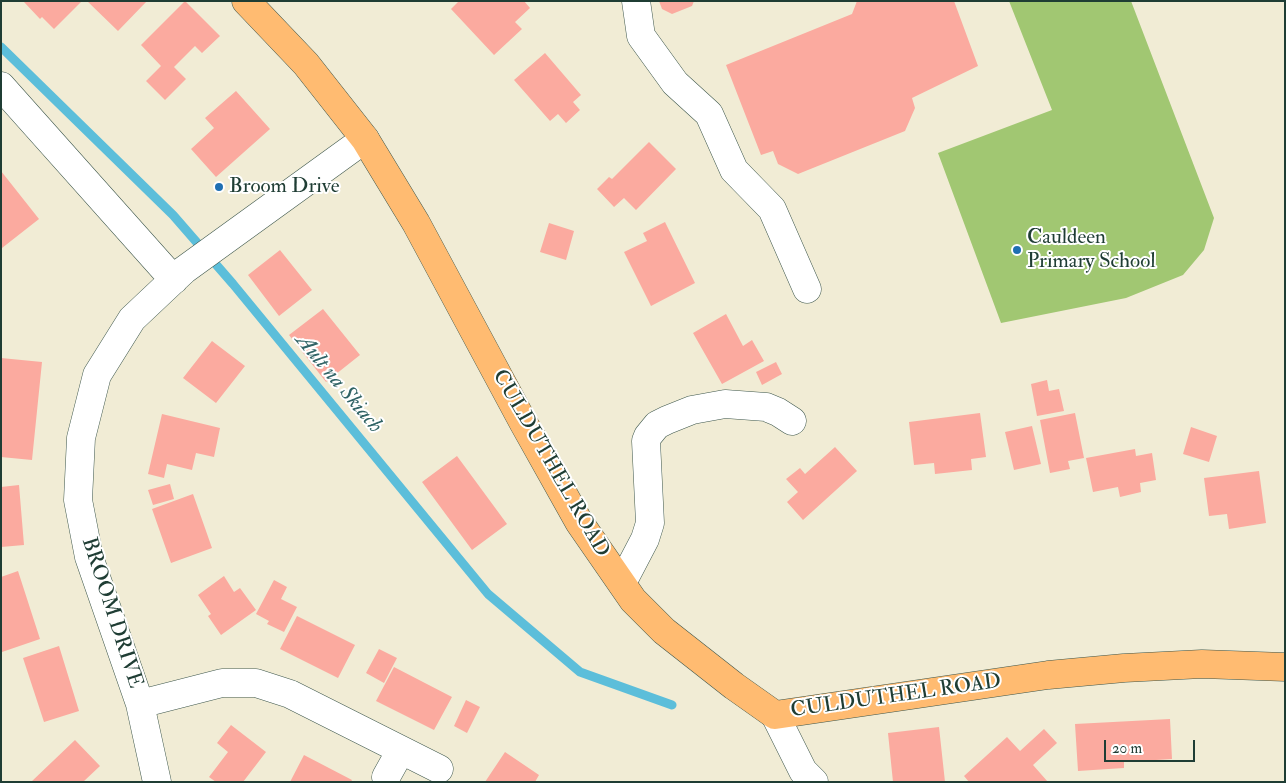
<!DOCTYPE html>
<style>
body{margin:0}
#map{position:relative;width:1286px;height:783px;overflow:hidden;background:#f1ecd5;font-family:"IM FELL Double Pica",serif}
canvas{display:block}
.frame{position:absolute;inset:0;border:2px solid #1f3d34;pointer-events:none}
.scale{position:absolute;left:1104px;top:740px;width:91px;height:22px;box-sizing:border-box;border:2px solid #1f3d34;border-top:0;padding-left:6px;font-size:15px;line-height:18px;white-space:nowrap;color:#1f3d34;-webkit-text-stroke:4px #fff;paint-order:stroke}
</style>
<div id="map">
<canvas width="1286" height="783"></canvas>
<div class="frame"></div>
<div class="scale">20 m</div>
</div>
<script>
const c = document.querySelector('canvas').getContext('2d');
c.lineJoin = 'round';
function paint(path, color) { c.fillStyle = color; c.fill(path, 'evenodd'); }
const poly = rows => new Path2D(rows.map(r => 'M' + r).join(''));
function stroke(path, color, width, dash) { c.strokeStyle = color; c.lineWidth = width; c.lineCap = dash ? 'butt' : 'round'; c.setLineDash(dash || []); c.stroke(path); }
function drawText(font, color, halo, rows, align = 'center') {
  c.font = font + ' "IM FELL Double Pica",serif'; c.lineWidth = 4; c.setLineDash([]); c.textBaseline = 'middle'; c.strokeStyle = halo; c.fillStyle = color; for (const [text, x, y, turn = 0] of rows) {
    c.save(); c.translate(x, y); c.rotate((+turn || 0) * Math.PI / 180); c.textAlign = isNaN(turn) ? turn : align; if (halo) c.strokeText(text, 0, 0); c.fillText(text, 0, 0); c.restore();
  }
}
paint(poly([
 [1009,1,1131,1,1214,218,1204,250,1183,275,1126,298,1001,323,938,153,1052,110]
]), '#a1c772');
stroke(poly([
 [1,47,173,215,233,284,488,594,580,672,672,705]
]), '#5cbeda', 9);
paint(poly([
 [25,1,82,1,54,29,42,17,40,19,24,2],
 [87,1,147,1,118,31],
 [185,1,220,36,202,53,195,46,174,67,186,79,165,100,146,81,161,66,141,45],
 [459,1,524,1,530,8,515,22,522,29,494,55,451,9],
 [659,1,694,1,692,6,672,14,662,9],
 [857,1,954,1,978,66,912,98,915,108,905,131,798,174,778,164,773,151,761,155,726,65,852,14],
 [545,53,581,95,573,102,580,110,566,123,558,114,550,121,514,80],
 [236,91,270,129,216,177,191,149,214,128,205,118],
 [649,142,676,169,636,210,624,198,614,207,597,189,609,177,612,179],
 [1,171,39,219,2,248,1,246],
 [665,222,695,283,651,306,624,252,647,241,643,233],
 [549,223,574,231,566,260,540,252],
 [280,250,312,290,279,316,248,275],
 [323,309,360,355,326,382,289,335],
 [726,314,743,346,752,340,764,361,722,384,693,333],
 [212,341,245,366,216,403,183,378],
 [1,358,42,362,32,460,1,457],
 [776,362,782,374,762,385,756,372],
 [1047,380,1049,391,1059,389,1064,411,1037,416,1031,384],
 [980,413,986,457,971,459,972,470,935,474,934,463,914,465,909,422],
 [1075,413,1084,458,1068,461,1070,469,1050,473,1040,420],
 [162,414,220,428,214,457,196,453,192,470,167,464,164,478,148,474],
 [1032,426,1041,464,1014,470,1005,432],
 [1191,427,1217,436,1209,462,1183,454],
 [835,447,857,471,803,520,787,502,798,492,786,479,800,468,805,474],
 [1135,449,1136,456,1152,453,1156,480,1140,483,1141,492,1120,497,1118,487,1093,492,1086,458],
 [457,456,507,524,472,550,422,482],
 [1259,471,1266,523,1229,529,1227,514,1209,516,1204,478],
 [170,484,174,499,153,505,148,490],
 [19,485,24,545,1,547,1,487],
 [193,494,212,548,171,563,152,509],
 [18,571,40,639,2,652,1,577],
 [224,576,234,592,240,588,256,610,221,635,208,616,211,614,198,595],
 [274,580,287,587,281,599,297,607,284,632,267,624,269,621,256,614],
 [297,616,355,645,338,678,280,649],
 [59,646,79,711,44,722,23,658],
 [379,649,397,658,384,683,366,673],
 [394,667,452,697,434,730,376,701],
 [466,700,480,707,467,733,454,726],
 [1170,719,1172,759,1124,762,1124,768,1078,771,1075,724],
 [231,725,266,752,243,782,216,782,209,777,228,752,217,743],
 [939,727,945,782,893,782,888,733],
 [1044,729,1057,743,1033,765,1048,782,969,782,964,776,1007,737,1020,751],
 [75,740,100,766,83,782,31,782],
 [505,752,539,775,535,782,485,782],
 [304,755,352,780,351,782,290,782]
]), '#fbaa9f');
const minor = poly([
 [636,1,641,36,675,83,709,114,734,170,772,209,807,289],
 [1,86,174,280],
 [622,583,645,539,650,523,646,441,648,436,657,425,667,420,692,410,725,404,766,407,778,412,792,421],
 [140,704,222,683,256,683,290,694,439,769],
 [775,715,803,771,814,782],
 [386,777,401,750],
 [157,782,140,704,89,557,78,500,81,438,97,375,132,319,184,270,365,139]
]);
const major = poly([
 [246,1,306,64,365,139,416,223,523,422,579,522,633,600,664,631,734,686,775,715,1048,675,1124,668,1202,664,1285,667]
]);
stroke(minor, '#3e574c', 29);
stroke(major, '#3e574c', 29);
stroke(minor, '#fff', 28);
stroke(major, '#ffbb71', 28);
for (const [x, y, r, color] of [
 [219,187,5,"#1f6fb2"],
 [1017,250,5,"#1f6fb2"]
]) { const dot = new Path2D(); dot.arc(x, y, r, 0, 2 * Math.PI); c.fillStyle = color; c.fill(dot); stroke(dot, '#fff', 2); }
drawText('21px', '#1f3d34', '#fff', [
 ["Broom Drive",229,187],
 ["Cauldeen",1027,238],
 ["Primary School",1027,262]
], 'left');
drawText('21px', '#1f3d34', '#fff', [
 ["CULDUTHEL ROAD",550,464,60],
 ["BROOM DRIVE",111,613,72],
 ["CULDUTHEL ROAD",896,697,-8]
]);
drawText('italic 22px', '#316466', '#fff', [
 ["Ault na Skiach",338,384,50]
]);
</script>
